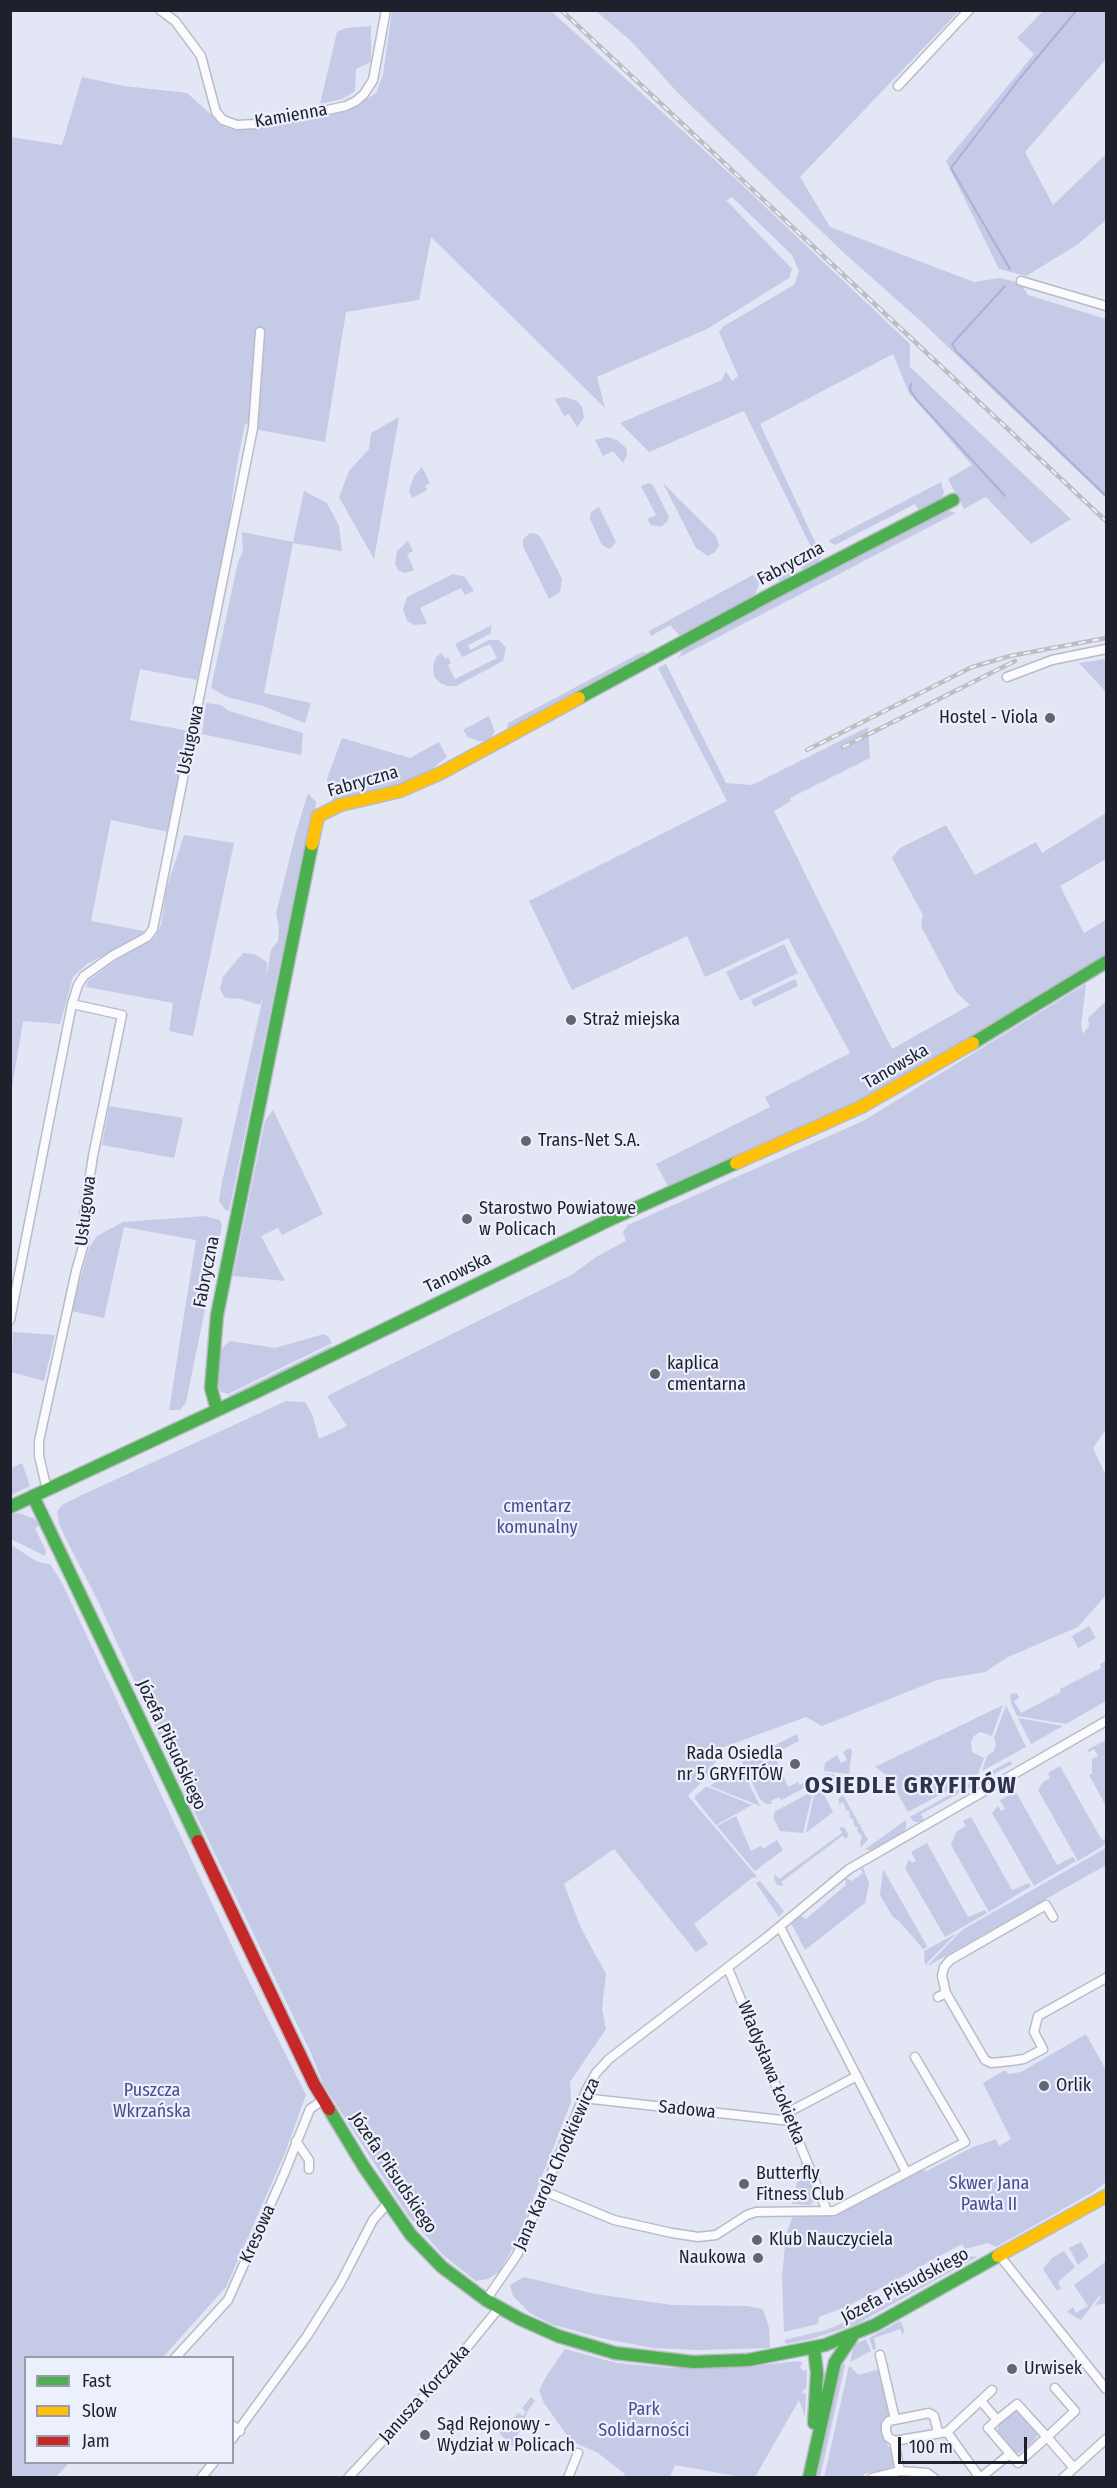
<!DOCTYPE html>
<meta charset="utf-8">
<style>
body{margin:0}
#map{position:relative;width:1117px;height:2488px;overflow:hidden;background:#e3e6f4;font-family:"Fira Sans Condensed",sans-serif}
canvas{display:block}
.frame{position:absolute;inset:0;border:12px solid #1e202c;pointer-events:none}
.legend{position:absolute;left:24px;top:2356px;width:210px;height:108px;box-sizing:border-box;background:#eceffc;border:2px solid #9a9ca9;margin:0;padding:8px 10px;list-style:none;font-size:18px;color:#1e202c}
.legend li{display:flex;align-items:center;gap:12px;height:30px}
.legend b{width:30px;border:2px solid #9a9ca9}
.scale{position:absolute;left:898px;top:2437px;width:129px;height:27px;box-sizing:border-box;border:3px solid #1e202c;border-top:0;padding-left:8px;font-size:18px;line-height:21px;white-space:nowrap;color:#1e202c;-webkit-text-stroke:4px #eceffc;paint-order:stroke}
</style>
<div id="map">
<canvas width="1117" height="2488"></canvas>
<div class="frame"></div>
<ul class="legend">
<li><b style="height:8px;background:#4caf50"></b>Fast</li>
<li><b style="height:8px;background:#ffc107"></b>Slow</li>
<li><b style="height:8px;background:#c62828"></b>Jam</li>
</ul>
<div class="scale">100 m</div>
</div>
<script>
const c = document.querySelector('canvas').getContext('2d');
c.lineJoin = 'round';
function paint(path, color) { c.fillStyle = color; c.fill(path, 'evenodd'); }
const poly = rows => new Path2D(rows.map(r => 'M' + r).join(''));
function stroke(path, color, width, dash) { c.strokeStyle = color; c.lineWidth = width; c.lineCap = dash ? 'butt' : 'round'; c.setLineDash(dash || []); c.stroke(path); }
function drawText(font, color, halo, rows, align = 'center') {
  c.font = font + ' "Fira Sans Condensed",sans-serif'; c.lineWidth = 4.5; c.setLineDash([]); c.textBaseline = 'middle'; c.strokeStyle = halo; c.fillStyle = color; for (const [text, x, y, turn = 0] of rows) {
    c.save(); c.translate(x, y); c.rotate((+turn || 0) * Math.PI / 180); c.textAlign = isNaN(turn) ? turn : align; if (halo) c.strokeText(text, 0, 0); c.fillText(text, 0, 0); c.restore();
  }
}
paint(poly([
 [392,11,551,11,739,182,910,344,910,367,1071,519,1031,544,986,497,964,509,948,479,972,465,909,393,893,354,760,424,817,546,820,545,822,556,816,565,808,568,801,569,795,558,812,549,744,411,649,452,620,423,722,380,726,371,732,381,738,376,719,332,724,326,794,285,799,271,792,255,732,197,726,200,792,269,789,278,707,329,597,377,605,408,431,237,419,300,346,312,325,442,259,430,245,423,235,476,228,531,197,680,140,669,130,720,189,731,168,832,111,820,91,921,149,932,87,964,73,977,60,1024,23,1021,11,1093,11,137,62,145,82,77,124,86,187,93,226,128,253,128,354,108,376,93,383,75],
 [596,11,959,11,800,177,830,227,974,282,1000,278,1020,283,1028,295,1106,319,1106,498,925,325,843,252,677,92,632,42],
 [1043,11,1106,11,1106,59,1025,152,1053,205,1106,154,1106,220,1077,245,1026,276,999,269,946,161,1034,54,1017,38],
 [371,26,371,62,356,69,355,91,342,99,320,104,337,32,346,28],
 [564,397,577,401,582,407,584,418,577,427,569,414,564,416,555,399],
 [399,417,374,559,339,497,349,471,369,449,371,433],
 [607,437,617,440,626,448,627,455,623,463,613,451,603,456,595,440],
 [422,467,430,483,425,486,427,490,412,498,409,491,414,476],
 [941,482,944,493,940,500,919,511,915,504,835,545,828,541],
 [649,483,653,485,669,517,667,522,661,527,651,525,647,519,656,515,641,486],
 [663,483,716,536,719,545,715,552,708,556,696,548],
 [304,491,327,503,339,526,342,551,293,543,264,693,311,703,305,723,263,706,227,697,211,688,238,562,243,551,242,532,293,542],
 [599,507,616,542,610,549,602,545,590,519,591,512],
 [947,510,956,513,678,658,686,645],
 [530,533,537,534,541,538,562,579,560,592,549,599,523,546,523,539],
 [408,541,413,551,407,554,414,570,405,573,399,571,395,564,397,551],
 [786,563,791,572,789,577,783,581,773,579,768,573],
 [453,574,465,577,474,591,465,595,461,588,420,608,427,624,415,625,407,621,403,609,407,597],
 [753,575,760,582,754,597,681,637,670,625,651,636,649,631],
 [492,625,490,634,468,645,470,650,489,640,499,640,506,648,503,661,456,686,447,686,439,682,434,676,433,666,436,657,442,653,445,659,448,657,451,663,448,665,455,679,497,658,490,644,462,657,455,644],
 [642,652,647,653,645,657,511,728,507,728,508,723],
 [1106,659,1106,692,1079,663],
 [666,664,726,783,752,785,868,727,870,758,790,798,791,801,774,811,892,1049,970,1005,956,992,921,926,923,915,892,858,900,848,946,825,975,875,1036,842,1042,853,1106,813,1106,859,1060,886,1084,933,1106,920,1106,957,903,1078,846,1109,669,1188,656,1164,770,1107,765,1097,850,1053,788,938,705,977,687,936,572,990,529,901,727,801,658,668],
 [206,703,221,705,229,711,303,733,301,755,202,734],
 [489,716,495,732,488,741,478,741,468,737,463,730],
 [342,738,410,758,439,742,447,757,427,773,388,789,335,801,328,796,327,779],
 [308,793,316,802,315,810,310,819,229,1211,225,1210,219,1201,222,1182,263,997,260,1005,241,999,225,998,220,989,223,977,243,953,254,954,267,962,266,978,271,950,278,941,279,927,276,914,296,832],
 [184,835,234,843,193,1036,169,1031,173,1003,86,987,88,981,126,953,155,937,161,925,166,890],
 [784,944,798,973,740,1001,726,972],
 [795,979,798,986,754,1007,751,1000],
 [1086,984,1081,1026,1083,1034,1089,1026,1088,1018,1105,1002,1106,996,1106,1429,1093,1448,1106,1476,1106,1595,1078,1627,1008,1657,985,1672,937,1680,822,1726,806,1717,721,1748,711,1772,688,1796,757,1877,752,1878,694,1924,708,1944,696,1952,614,1849,564,1884,581,1928,606,1974,602,2009,606,2029,570,2082,571,2102,516,2243,499,2272,488,2279,476,2281,443,2255,409,2217,323,2084,311,2053,183,1788,99,1603,65,1537,59,1523,57,1511,62,1505,82,1495,286,1401,305,1402,312,1414,319,1439,347,1426,327,1396,573,1274,596,1257,626,1241,623,1232,628,1225,863,1121],
 [109,1106,183,1118,174,1158,102,1145],
 [273,1110,323,1214,282,1235,278,1228,261,1236,285,1281,233,1276,265,1121],
 [205,1216,220,1220,222,1226,186,1402,180,1410,169,1410,196,1240,124,1227,104,1318,71,1311,89,1248,97,1236,123,1222],
 [13,1332,55,1335,44,1381,11,1372],
 [324,1334,328,1336,332,1343,228,1394,221,1392,217,1386,218,1352,230,1341,275,1348],
 [331,1346,330,1350,233,1397,228,1396],
 [22,1463,30,1486,11,1495,11,1468],
 [19,1513,35,1519,40,1525,35,1528,46,1551,45,1556,11,1539,11,1514],
 [11,1545,38,1562,50,1564,62,1583,239,1961,306,2095,285,2153,226,2287,163,2357,26,2358,26,2462,69,2463,56,2477,11,2477],
 [1089,1626,1096,1638,1078,1648,1072,1636],
 [1106,1661,1106,1701,1066,1724,1017,1716,1011,1703,1010,1694,1017,1693,1019,1698,1014,1701,1021,1713,1061,1692,1060,1689,1101,1668,1100,1664],
 [1003,1705,992,1736,980,1732,974,1736,971,1742,972,1752,984,1758,978,1774,908,1812,888,1776,875,1767],
 [1006,1705,1026,1747,982,1771,987,1756,994,1751,996,1745,994,1738],
 [1018,1718,1063,1726,1031,1744],
 [797,1734,799,1741,774,1754,788,1787,798,1782,799,1785,812,1779,814,1783,781,1800,779,1797,771,1801,772,1804,766,1804,760,1799,742,1762],
 [1106,1740,1106,1806,1089,1775,1092,1774,1092,1759,1098,1756,1094,1749,1089,1752,1087,1750],
 [849,1748,852,1750,849,1774,824,1771,825,1763,837,1755,841,1763,847,1760,843,1752],
 [1010,1761,1012,1764,921,1814,924,1821,922,1822,914,1822,910,1817],
 [738,1765,740,1766,760,1806,710,1786],
 [1060,1766,1100,1837,1103,1840,1106,1838,1106,1844,1078,1861,1038,1790,1043,1782,1050,1778,1048,1773],
 [825,1774,849,1776,848,1787,836,1794],
 [706,1787,708,1787,752,1805,716,1825,695,1799,695,1796],
 [815,1790,822,1791,833,1812,806,1833],
 [813,1791,803,1833,780,1831,774,1819,774,1812],
 [1016,1792,1057,1865,1073,1857,1076,1861,1034,1886,992,1813,998,1806,1001,1811,1005,1809,1000,1800],
 [843,1795,868,1840,861,1847,860,1844,862,1836,857,1831,858,1827,855,1827,853,1819,850,1818,849,1811,846,1810,844,1803,841,1802,840,1805,838,1799],
 [736,1816,751,1851,761,1846,763,1849,777,1840,783,1850,755,1871,717,1826],
 [971,1817,1012,1890,1029,1883,1031,1886,989,1912,951,1845,956,1832,966,1826,963,1821],
 [906,1820,906,1828,903,1833,871,1850,864,1850],
 [839,1827,845,1828,848,1834,847,1839,842,1836,781,1882,784,1886,777,1885,774,1879,775,1874,779,1879,842,1833],
 [927,1843,968,1917,985,1910,987,1913,945,1937,905,1868,909,1859,912,1863,916,1861,911,1852],
 [1106,1848,1106,1865,926,1967,962,1930],
 [862,1865,869,1883,865,1903,805,1950,791,1923,800,1915,806,1919,846,1885,845,1878,852,1881,863,1873,860,1867],
 [883,1869,927,1946,926,1948,923,1949,899,1921,893,1917,880,1895],
 [760,1881,784,1911,779,1917,756,1883],
 [957,1933,925,1965,924,1951],
 [1086,2034,1106,2070,1106,2182,1093,2192,996,2247,988,2243,965,2249,962,2244,848,2306,819,2317,818,2324,784,2332,782,2276,786,2235,792,2218,799,2214,839,2213,920,2170,927,2171,973,2147,996,2139,999,2146,1011,2139,983,2083,1005,2070,1008,2074,1021,2072],
 [802,2159,816,2195,815,2200,810,2205,792,2204],
 [1081,2242,1089,2256,1078,2265,1069,2248],
 [1064,2251,1075,2267,1058,2282,1061,2288,1057,2291,1043,2269,1052,2258],
 [969,2256,977,2257,857,2324,811,2339,786,2344,784,2340,826,2330,873,2310],
 [1106,2258,1106,2303,1095,2305,1101,2297,1099,2296,1081,2320,1067,2312,1073,2307,1076,2313,1088,2306,1074,2285,1105,2262],
 [524,2277,595,2294,672,2305,747,2306,763,2309,769,2328,770,2348,699,2350,653,2348,601,2338,551,2324,530,2313,513,2296,510,2285],
 [900,2321,904,2329,903,2335,900,2329,874,2338,876,2349,873,2350,869,2338],
 [866,2339,871,2351,850,2362,854,2345],
 [565,2349,617,2363,671,2368,732,2368,799,2361,803,2363,800,2367,803,2371,807,2370,807,2372,806,2389,803,2390,802,2393,806,2394,805,2417,799,2400,755,2477,742,2477,675,2465,670,2477,624,2477,625,2474,598,2453,571,2441,544,2403,539,2390,547,2375],
 [839,2364,845,2364,844,2370,820,2477,817,2477,816,2468],
 [849,2366,859,2375,880,2369,891,2413,884,2422,883,2428,888,2447,892,2449,896,2464,892,2468,864,2474,864,2477,824,2478],
 [531,2397,535,2401,528,2410,514,2445,518,2447,516,2449,501,2435,499,2430,501,2425,506,2428,518,2413,523,2416,526,2412,522,2408],
 [1016,2411,1029,2422,1027,2426,1031,2424,1038,2434,1035,2440,1019,2453,1014,2452,1006,2443,1007,2439,1004,2441,997,2432,999,2424]
]), '#c5cae6');
stroke(poly([
 [1010,269,951,168,1020,78,1077,10],
 [1005,286,952,344,956,351,1106,496],
 [911,384,910,390,917,400,1005,496]
]), '#aab1d9', 2);
const street = poly([
 [160,10,175,21,201,56,216,112,223,120,237,125,256,124,323,111,346,106,356,101,364,94,373,80,386,10],
 [898,86,969,10],
 [1021,281,1106,306],
 [1007,677,1052,660,1106,649],
 [72,1004,78,985,84,976,112,956,147,937,153,929,253,428,260,332],
 [10,1320,72,1004,122,1015,93,1156,84,1214,84,1243,76,1271,39,1441,39,1456,47,1490],
 [780,1927,906,2172],
 [728,1968,827,2211],
 [946,1993,942,1976,944,1967,950,1960,1046,1905,1053,1917],
 [938,1997,946,1993,985,2060,991,2063,1011,2061,1024,2059,1043,2049,1034,2032,1038,2016,1106,1978],
 [583,2098,791,2121],
 [787,2113,857,2076],
 [296,2141,309,2160,309,2169],
 [544,2191,614,2220,672,2233,698,2237,716,2235,747,2215,756,2212,834,2211,965,2142,915,2057],
 [999,2255,1106,2389],
 [486,2300,517,2255,587,2089,596,2073,609,2059,767,1937,849,1869,1106,1721],
 [880,2355,895,2419],
 [175,2358,228,2300,284,2174,310,2109,323,2100],
 [1055,2388,1075,2411,1047,2437,1074,2468],
 [981,2401,997,2420,988,2428,1018,2463,1047,2437,1017,2404,997,2420],
 [232,2425,240,2431],
 [947,2432,992,2390],
 [232,2439,307,2336,341,2282,373,2220,388,2203],
 [894,2441,947,2432,980,2478,1010,2454],
 [900,2471,927,2473,934,2478],
 [201,2478,214,2462],
 [348,2478,451,2367,499,2308],
 [568,2478,578,2453],
 [872,2478,900,2471,894,2441,888,2437,886,2431,886,2425,889,2421,929,2413,934,2416,938,2432],
 [1063,2478,1106,2439]
]);
const fast = poly([
 [579,698,775,592,953,500],
 [973,1043,1106,962],
 [217,1410,211,1388,217,1315,312,844],
 [33,1496,198,1841],
 [10,1507,256,1392,607,1221,736,1163],
 [329,2109,364,2167,411,2235,442,2267,486,2300,520,2319,558,2336,615,2353,693,2362,748,2360,825,2345,875,2325,998,2256],
 [814,2348,817,2373,814,2423],
 [809,2478,835,2362,852,2337]
]);
const slow = poly([
 [312,844,318,816,340,805,400,791,441,773,579,698],
 [736,1163,861,1107,973,1043],
 [998,2256,1106,2196]
]);
const jam = poly([
 [198,1841,314,2084,329,2109]
]);
stroke(street, '#b9bbc7', 11);
stroke(fast, '#b9bbc7', 15);
stroke(slow, '#b9bbc7', 15);
stroke(jam, '#b9bbc7', 15);
stroke(street, '#fbfbfd', 8);
stroke(fast, '#4caf50', 12);
stroke(slow, '#ffc107', 12);
stroke(jam, '#c62828', 12);
const rail = poly([
 [561,10,1106,521],
 [843,747,1015,661],
 [807,750,972,667,1010,656,1106,638]
]);
stroke(rail, '#bebec2', 4.5);
stroke(rail, '#eceffc', 2, [7]);
for (const [x, y, r, color] of [
 [1050,718,6,"#636572"],
 [571,1020,6,"#636572"],
 [526,1141,6,"#636572"],
 [467,1219,6,"#636572"],
 [655,1374,6,"#636572"],
 [795,1764,6,"#636572"],
 [1044,2086,6,"#636572"],
 [744,2184,6,"#636572"],
 [757,2240,6,"#636572"],
 [758,2258,6,"#636572"],
 [1012,2369,6,"#636572"],
 [425,2435,6,"#636572"]
]) { const dot = new Path2D(); dot.arc(x, y, r, 0, 2 * Math.PI); c.fillStyle = color; c.fill(dot); stroke(dot, '#eceffc', 2); }
drawText('18px', '#1e202c', '#eceffc', [
 ["Kamienna",291,116,-10],
 ["Fabryczna",791,564,-28],
 ["Usługowa",191,740,-78],
 ["Fabryczna",363,782,-16],
 ["Tanowska",896,1067,-30],
 ["Usługowa",86,1211,-83],
 ["Fabryczna",207,1272,-79],
 ["Tanowska",458,1273,-26],
 ["Józefa Piłsudskiego",171,1745,65],
 ["Władysława Łokietka",771,2073,68],
 ["Sadowa",687,2110,6],
 ["Jana Karola Chodkiewicza",557,2164,-66],
 ["Józefa Piłsudskiego",393,2173,56],
 ["Kresowa",258,2234,-66],
 ["Józefa Piłsudskiego",905,2286,-28],
 ["Janusza Korczaka",425,2394,-48]
]);
drawText('18px', '#1e202c', '#eceffc', [
 ["Hostel - Viola",1038,718,"right"],
 ["Straż miejska",583,1020],
 ["Trans-Net S.A.",538,1141],
 ["Starostwo Powiatowe",479,1209],
 ["w Policach",479,1230],
 ["kaplica",667,1364],
 ["cmentarna",667,1385],
 ["Rada Osiedla",783,1754,"right"],
 ["nr 5 GRYFITÓW",783,1775,"right"],
 ["Orlik",1056,2086],
 ["Butterfly",756,2174],
 ["Fitness Club",756,2195],
 ["Klub Nauczyciela",769,2240],
 ["Naukowa",746,2258,"right"],
 ["Urwisek",1024,2369],
 ["Sąd Rejonowy -",437,2425],
 ["Wydział w Policach",437,2446]
], 'left');
drawText('18px', '#474d8f', '#eceffc', [
 ["cmentarz",537,1507],
 ["komunalny",537,1528],
 ["Puszcza",152,2091],
 ["Wkrzańska",152,2112],
 ["Skwer Jana",989,2184],
 ["Pawła II",989,2205],
 ["Park",644,2410],
 ["Solidarności",644,2431]
]);
c.letterSpacing = '1.5px';
drawText('bold 24px', '#2f334d', '#eceffc', [
 ["OSIEDLE GRYFITÓW",911,1786]
]);
c.letterSpacing = '0px';
</script>
